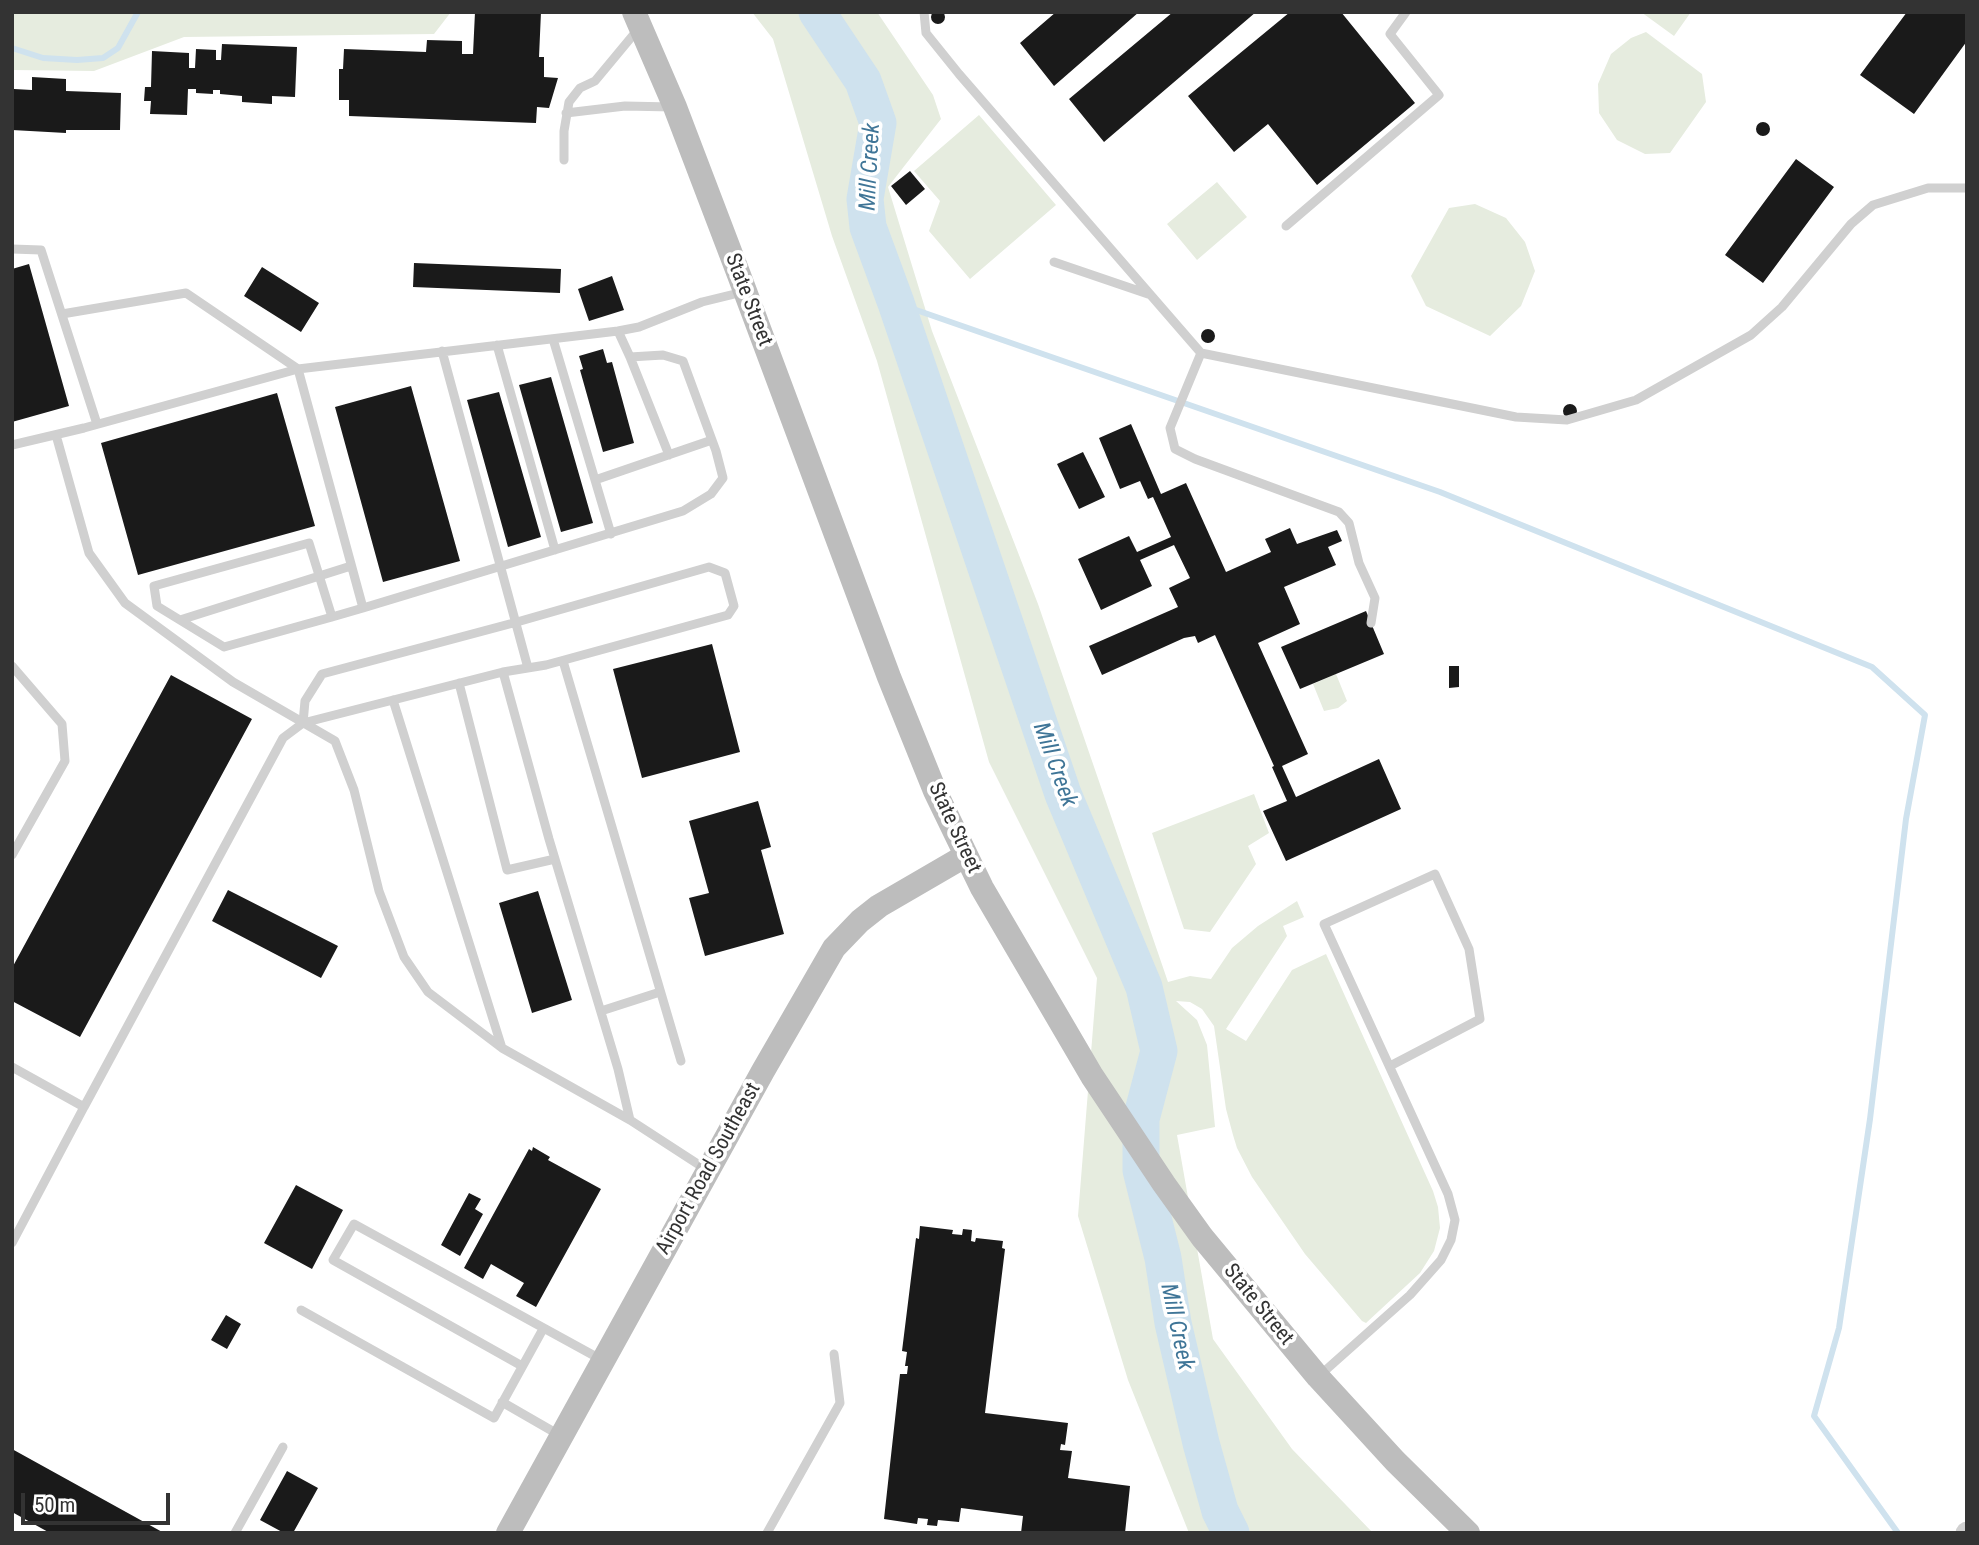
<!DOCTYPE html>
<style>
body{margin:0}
#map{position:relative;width:1979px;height:1545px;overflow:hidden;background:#fff;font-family:"Roboto Condensed",sans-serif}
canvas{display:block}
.frame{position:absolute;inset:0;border:14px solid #333;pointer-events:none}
.scale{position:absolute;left:21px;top:1493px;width:149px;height:32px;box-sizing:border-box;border:4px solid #333;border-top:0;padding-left:9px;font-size:21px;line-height:24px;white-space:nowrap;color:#333;-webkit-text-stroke:5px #fff;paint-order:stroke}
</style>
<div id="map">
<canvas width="1979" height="1545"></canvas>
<div class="frame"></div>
<div class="scale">50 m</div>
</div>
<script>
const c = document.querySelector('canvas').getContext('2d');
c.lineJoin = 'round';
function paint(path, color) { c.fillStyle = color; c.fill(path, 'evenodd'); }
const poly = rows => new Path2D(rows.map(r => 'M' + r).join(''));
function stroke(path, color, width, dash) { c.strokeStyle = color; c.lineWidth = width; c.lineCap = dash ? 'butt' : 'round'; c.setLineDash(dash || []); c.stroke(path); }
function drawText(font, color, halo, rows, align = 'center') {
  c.font = font + ' "Roboto Condensed",sans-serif'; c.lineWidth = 7; c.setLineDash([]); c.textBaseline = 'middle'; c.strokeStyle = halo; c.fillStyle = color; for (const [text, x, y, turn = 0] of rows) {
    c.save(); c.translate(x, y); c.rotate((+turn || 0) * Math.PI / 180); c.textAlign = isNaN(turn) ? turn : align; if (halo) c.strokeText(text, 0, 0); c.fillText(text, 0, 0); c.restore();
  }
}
paint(poly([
 [12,12,451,12,434,34,184,37,94,71,12,70],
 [752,12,877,12,933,95,941,119,888,187,932,331,1038,604,1168,982,1190,976,1211,979,1232,948,1258,926,1297,901,1304,917,1283,926,1287,936,1226,1029,1246,1041,1292,970,1326,954,1433,1191,1438,1207,1440,1228,1434,1251,1420,1273,1366,1323,1362,1321,1305,1254,1252,1177,1237,1148,1233,1135,1226,1109,1214,1026,1202,1009,1190,1002,1176,1001,1197,1020,1207,1045,1215,1127,1177,1135,1213,1339,1292,1449,1373,1533,1189,1533,1128,1380,1078,1216,1097,978,989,762,877,361,832,236,773,39],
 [1641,12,1691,12,1674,36],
 [1646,32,1702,74,1706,102,1670,153,1645,154,1617,140,1599,113,1598,84,1611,54,1631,38],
 [979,115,1056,205,970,279,929,231,940,201,914,171],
 [1217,182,1247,217,1197,260,1167,224],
 [1475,204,1506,218,1525,242,1535,271,1521,306,1490,336,1426,306,1411,276,1449,208],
 [1336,674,1347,701,1338,708,1324,711,1313,684],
 [1254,794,1269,833,1248,846,1256,864,1210,932,1184,929,1152,833]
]), '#e6ecdf');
stroke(poly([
 [12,48,43,58,77,60,103,58,118,48,138,12],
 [896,303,1440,492,1872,667,1925,715,1906,819,1870,1119,1839,1328,1814,1416,1898,1533]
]), '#cfe2ee', 6);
stroke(poly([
 [817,12,863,81,878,123,865,199,868,227,896,303,1063,794,1144,987,1159,1051,1141,1119,1141,1170,1163,1258,1173,1323,1201,1443,1220,1511,1231,1533]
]), '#cfe2ee', 37);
paint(poly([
 '931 17a7 7 0 1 1 14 0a7 7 0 1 1-14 0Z',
 [475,12,541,12,539,57,544,57,544,77,558,78,549,108,537,107,536,123,349,116,349,100,339,100,339,69,343,69,344,49,426,52,427,40,462,41,462,54,473,54],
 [1056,12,1139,12,1054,86,1020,43],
 [1173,12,1256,12,1104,142,1069,99],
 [1290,12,1341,12,1415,103,1317,185,1268,124,1234,152,1188,96],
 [1907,12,1967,12,1967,41,1914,114,1860,75],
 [222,44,297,47,295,97,272,96,272,104,242,102,242,96,220,94,220,90,213,90,213,94,196,93,196,89,188,89,187,115,150,114,151,101,144,101,145,87,151,87,152,51,189,53,189,68,195,68,196,49,216,50,216,60,221,60],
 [32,77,66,79,66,91,121,93,120,130,66,130,66,133,12,130,14,89,32,90],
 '1756 129a7 7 0 1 1 14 0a7 7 0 1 1-14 0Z',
 [1796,159,1834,187,1763,283,1725,255],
 [910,171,925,189,906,205,891,186],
 [414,263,561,269,560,293,413,287],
 [29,264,69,406,12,422,12,269],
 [262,267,319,303,301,332,244,296],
 [612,276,624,310,589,321,578,289],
 '1201 336a7 7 0 1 1 14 0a7 7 0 1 1-14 0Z',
 [603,349,607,363,612,362,634,443,603,452,580,370,583,369,579,356],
 [551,377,593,523,561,532,519,385],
 [411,386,460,561,383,582,335,407],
 [499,392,541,537,508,547,467,400],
 [277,393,315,526,138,575,101,443],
 '1563 411a7 7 0 1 1 14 0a7 7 0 1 1-14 0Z',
 [1131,424,1161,494,1186,483,1226,572,1271,552,1265,539,1290,528,1297,544,1337,530,1342,541,1328,547,1336,565,1284,587,1300,624,1258,643,1308,754,1282,766,1296,797,1379,759,1401,809,1286,861,1263,811,1287,801,1272,767,1274,766,1215,635,1198,643,1195,636,1184,638,1102,675,1089,646,1178,607,1169,588,1190,578,1174,545,1140,560,1152,586,1101,610,1078,559,1129,536,1137,552,1171,537,1153,497,1148,499,1140,481,1120,489,1099,438],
 [1083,452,1105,497,1079,509,1057,464],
 [1366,611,1384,654,1300,689,1281,647],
 [712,644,740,752,642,778,613,669],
 [1449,666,1459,666,1459,687,1449,688],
 [171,675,252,719,80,1037,12,1001,12,968],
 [758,801,771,847,761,850,784,934,705,956,689,898,709,893,689,821],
 [228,890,338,946,321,978,212,921],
 [538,891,572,1000,532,1013,499,903],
 [533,1147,550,1157,548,1160,601,1189,536,1307,516,1296,524,1283,491,1264,483,1279,464,1268,529,1149,532,1151],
 [296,1185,343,1210,312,1269,264,1243],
 [469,1193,481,1199,475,1209,483,1214,460,1256,441,1245],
 [920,1226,953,1230,952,1234,962,1235,963,1229,972,1230,971,1241,975,1242,976,1238,1003,1241,1002,1248,1005,1249,985,1413,1068,1423,1065,1445,1061,1444,1060,1450,1072,1451,1068,1478,1130,1486,1125,1533,1021,1533,1023,1516,961,1508,959,1522,938,1520,937,1526,927,1525,928,1519,918,1518,917,1524,884,1519,900,1374,907,1374,908,1366,905,1366,907,1352,902,1351,916,1238,919,1239],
 [226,1315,241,1324,227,1349,211,1340],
 [12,1449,164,1533,50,1533,12,1512],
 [287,1471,318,1488,293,1533,284,1533,260,1520]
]), '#1a1a1a');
stroke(poly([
 [924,12,926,33,959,74,1201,353,1516,417,1567,420,1636,400,1751,335,1782,307,1851,224,1873,205,1928,188,1967,188],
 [566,113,625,106,672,107],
 [564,160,564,131,569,102,580,88,595,81,639,28],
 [1286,226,1439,95,1390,34,1406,12],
 [12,249,41,250,97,424],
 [1054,262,1148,294],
 [62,314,186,293,298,369,363,608,683,511,711,494,723,478,716,451,683,361,663,355,630,357,618,331],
 [553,339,595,480],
 [497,345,555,550],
 [442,351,528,668],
 [1201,353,1170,428,1175,449,1195,459,1339,512,1349,523,1359,563,1375,598,1371,623],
 [630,357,669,455],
 [56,435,89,553,125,603,233,682,335,741,354,790,379,891,404,957,428,992,502,1048,630,1120,707,1170],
 [12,445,84,428,298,369,618,331,639,327,702,302,743,292],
 [611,534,595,480,712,440],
 [332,617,309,543,154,586,157,606,224,647,332,617,363,608],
 [180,620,351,566],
 [563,661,681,1061],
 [12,666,62,724,65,761,12,855],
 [459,683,507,870,555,859],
 [393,700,502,1048],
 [303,723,305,701,322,674,517,622,709,567,725,573,734,606,728,615,546,665,503,672],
 [601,1011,660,992],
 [12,1067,84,1107,12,1243],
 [84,1107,283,738,303,723,503,672,549,839,618,1069,630,1120],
 [301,1310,494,1418,543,1329],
 [522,1366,333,1260,354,1224,602,1360],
 [1319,1376,1410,1295,1441,1260,1451,1240,1455,1220,1448,1194,1324,924,1435,874,1469,949,1480,1019,1390,1066],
 [502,1402,561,1436],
 [235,1533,283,1447],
 [767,1533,840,1403,834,1354]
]), '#d0d0d0', 9);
stroke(poly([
 [1966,1533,1967,1532]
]), '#d0d0d0', 21);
stroke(poly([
 [634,12,675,107,739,275,889,677,935,791,982,888,1092,1076,1164,1184,1202,1237,1318,1377,1395,1461,1468,1533],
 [508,1533,763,1071,834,948,860,921,879,906,965,856]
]), '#bdbdbd', 24);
drawText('21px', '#333', '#fff', [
 ["State Street",748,300,69],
 ["State Street",954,828,65],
 ["Airport Road Southeast",709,1169,-61],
 ["State Street",1258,1305,51]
]);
drawText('italic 23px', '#3f7597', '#fff', [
 ["Mill Creek",871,167,-87],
 ["Mill Creek",1054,765,70],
 ["Mill Creek",1176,1327,78]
]);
</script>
